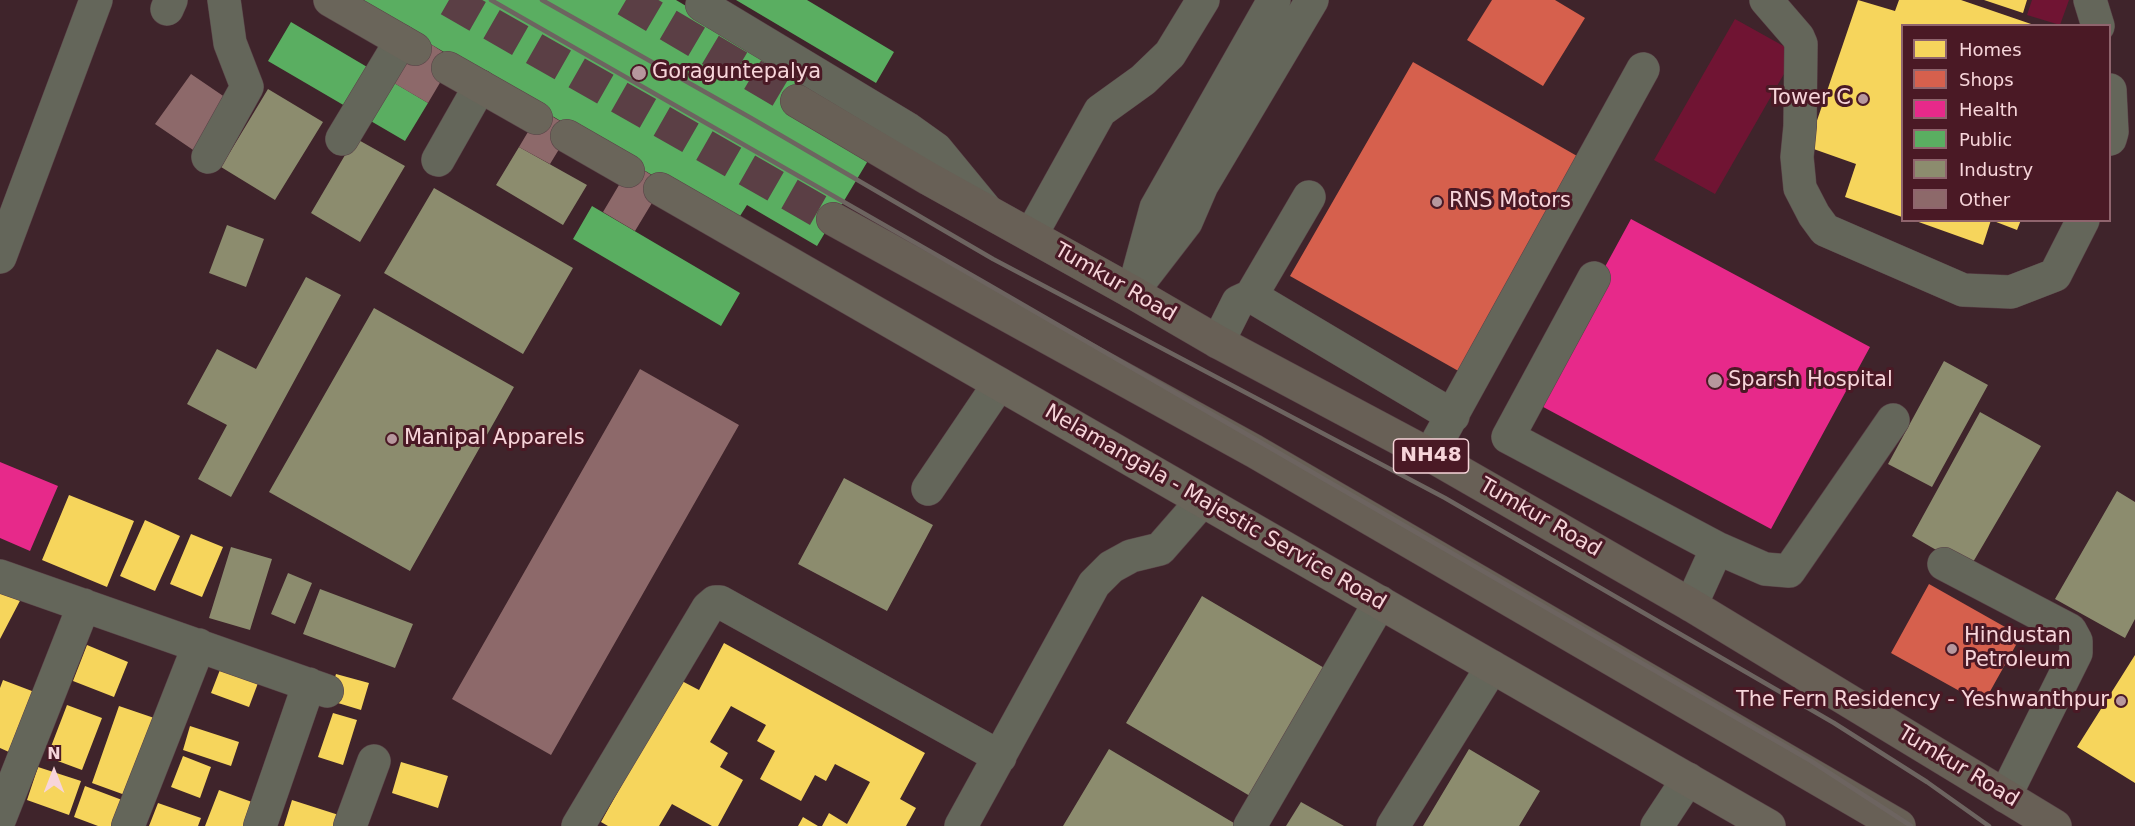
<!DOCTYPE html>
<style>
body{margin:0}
#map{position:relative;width:2135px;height:826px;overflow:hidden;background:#3f242b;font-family:"DejaVu Sans",sans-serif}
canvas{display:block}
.legend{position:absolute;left:1901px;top:24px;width:210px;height:198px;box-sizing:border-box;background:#4a1925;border:2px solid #8f646d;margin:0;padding:8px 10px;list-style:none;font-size:18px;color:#f7d5da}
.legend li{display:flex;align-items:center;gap:12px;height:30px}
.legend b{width:30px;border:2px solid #8f646d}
.north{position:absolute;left:24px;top:742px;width:60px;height:60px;-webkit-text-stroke:4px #4a1925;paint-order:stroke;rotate:0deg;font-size:16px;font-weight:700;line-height:24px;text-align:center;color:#f7d5da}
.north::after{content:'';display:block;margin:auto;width:21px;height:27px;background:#f7d5da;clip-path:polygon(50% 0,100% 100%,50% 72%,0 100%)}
</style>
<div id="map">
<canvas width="2135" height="826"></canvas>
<ul class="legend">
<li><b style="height:16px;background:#f6d55c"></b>Homes</li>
<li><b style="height:16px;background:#d6604d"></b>Shops</li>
<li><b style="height:16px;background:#e7298a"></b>Health</li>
<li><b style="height:16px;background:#5aae61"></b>Public</li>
<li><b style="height:16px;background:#8c8c6e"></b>Industry</li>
<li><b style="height:16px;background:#8d696a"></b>Other</li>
</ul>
<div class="north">N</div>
</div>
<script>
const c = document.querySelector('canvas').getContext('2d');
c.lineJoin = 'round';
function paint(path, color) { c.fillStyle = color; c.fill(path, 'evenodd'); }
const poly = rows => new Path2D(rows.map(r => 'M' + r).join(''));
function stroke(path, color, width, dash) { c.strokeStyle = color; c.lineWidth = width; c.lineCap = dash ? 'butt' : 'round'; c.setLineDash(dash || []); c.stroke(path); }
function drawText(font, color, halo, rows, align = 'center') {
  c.font = font + ' "DejaVu Sans",sans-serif'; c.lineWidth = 6; c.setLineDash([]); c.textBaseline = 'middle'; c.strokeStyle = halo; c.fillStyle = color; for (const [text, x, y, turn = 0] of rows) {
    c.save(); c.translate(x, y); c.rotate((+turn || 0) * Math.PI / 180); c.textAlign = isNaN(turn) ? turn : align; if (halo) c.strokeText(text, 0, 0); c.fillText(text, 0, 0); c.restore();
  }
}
paint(poly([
 [2032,0,2069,0,2060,25,2027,15],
 [1735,19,1796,53,1715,194,1654,160]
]), '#701433');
paint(poly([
 [1858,0,1895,11,1899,0,1961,0,2034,25,1902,26,1902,217,1845,197,1856,164,1808,147],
 [1984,0,2027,0,2023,13],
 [1913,220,1991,220,1983,245],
 [1991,220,2021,220,2017,230],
 [69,495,134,521,107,587,42,560],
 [145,520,180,536,155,591,120,576],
 [191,534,223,547,202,597,170,584],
 [0,583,23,595,0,639],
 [724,643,925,753,900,799,916,808,906,826,822,826,829,813,847,824,870,782,835,764,826,781,815,775,801,801,760,779,775,751,757,741,766,725,731,706,710,742,728,753,720,767,743,780,718,826,712,826,672,804,659,826,608,826,601,822,680,680,699,690],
 [87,645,128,662,114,697,73,681],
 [2135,655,2135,783,2077,747],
 [223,662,261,675,249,707,211,693],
 [336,674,369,683,361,710,328,700],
 [3,680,45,696,20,757,0,748,0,688],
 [67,705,102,718,82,770,47,757],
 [119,706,163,721,136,799,92,783],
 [333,713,357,720,343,765,318,757],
 [190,726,239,742,231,766,183,750],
 [183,756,211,767,200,798,171,787],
 [401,762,448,776,438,808,392,793],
 [38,767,81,781,69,815,27,800],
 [85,786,130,803,121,826,98,826,74,817],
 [219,790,263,806,256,826,205,826],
 [292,800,345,817,342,826,284,826],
 [158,803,201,818,198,826,149,826],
 [803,817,818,826,798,826]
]), '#f6d55c');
paint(poly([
 [1492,0,1555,0,1585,18,1543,86,1467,40],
 [1413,62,1584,160,1462,373,1290,276],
 [1929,584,2021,636,1983,704,1891,653]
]), '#d6604d');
paint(poly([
 [1631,219,1870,347,1771,529,1532,401],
 [0,462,58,486,30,551,0,538]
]), '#e7298a');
paint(poly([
 [356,0,676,0,810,80,797,101,869,159,817,246,747,205,735,224],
 [736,0,807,0,894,52,876,83],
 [291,22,428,103,405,141,268,61],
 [592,206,740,293,721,326,573,239]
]), '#5aae61');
paint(poly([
 [268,89,323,122,275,200,221,167],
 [355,138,405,166,360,242,311,213],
 [519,147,587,185,563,225,496,185],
 [434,188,573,268,523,354,384,273],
 [227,225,264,239,246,287,209,273],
 [306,277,341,295,231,497,198,479,227,425,187,404,217,349,256,369],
 [374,308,514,387,410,571,269,492],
 [1944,361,1988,385,1932,487,1888,464],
 [1980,412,2041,446,1969,569,1912,536],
 [844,478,933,525,887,611,798,564],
 [2117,491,2135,502,2135,619,2125,638,2055,599],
 [231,547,272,559,250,630,209,618],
 [288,573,312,583,295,624,271,614],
 [320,589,413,624,395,668,303,634],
 [1202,596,1326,669,1250,796,1126,723],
 [1109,749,1239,826,1063,826],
 [1469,749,1540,791,1519,826,1423,826],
 [1301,802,1344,826,1286,826]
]), '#8c8c6e');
paint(poly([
 [421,38,454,59,428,103,394,83],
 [191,74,235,104,199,154,155,124],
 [541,110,572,128,550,164,519,147],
 [632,163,664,183,635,231,603,212],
 [640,369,739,425,551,755,452,699]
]), '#8d696a');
stroke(poly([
 [449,0,833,219],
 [626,0,797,101]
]), '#5b3f45', 33, [33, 16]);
const minor = poly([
 [1766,0,1798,37,1801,44,1800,126,1797,157,1800,188,1814,215,1825,230,1963,290,2011,292,2055,275,2083,220],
 [2090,0,2098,26],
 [702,5,908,129,936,149,987,211],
 [167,9,171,0],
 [2110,90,2112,132,2110,139],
 [342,139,401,41],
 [208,157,247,87,230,43,224,0],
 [438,160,480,86],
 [1031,235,1100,111,1143,80,1170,54,1203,0],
 [0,257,96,0],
 [1138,274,1156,208,1274,0],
 [1594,278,1508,437,1717,548,1691,605],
 [1132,292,1186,222,1202,185,1312,0],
 [1251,296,1309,197],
 [1218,342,1238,302,1251,296,1453,416],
 [1430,455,1643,69],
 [928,489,999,384],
 [1717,548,1765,569,1789,571,1893,420],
 [1944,564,2070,630,2076,641,2076,653,2005,796],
 [0,576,327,691],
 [0,818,84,605],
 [128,826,199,645],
 [260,826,309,684],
 [350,826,374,761],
 [578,826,708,608,715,602,720,602,1000,757],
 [961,826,1094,584,1111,567,1131,556,1160,549,1202,501],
 [1250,826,1380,602],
 [1393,826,1492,667],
 [1657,826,1688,779]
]);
const major = poly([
 [330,0,415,49],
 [448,68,536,118],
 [567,136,628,171],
 [660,189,1769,826]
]);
const highway = poly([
 [797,101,929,179,1132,292,1218,342,1430,455,1691,605,2055,826],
 [833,219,1254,451,1899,826]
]);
stroke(minor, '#5a4348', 34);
stroke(major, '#5a4348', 34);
stroke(highway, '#5a4348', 34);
stroke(minor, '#64665a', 33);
stroke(major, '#6a655a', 33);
stroke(highway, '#686056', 33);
stroke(poly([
 [491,0,982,281,1811,761,1911,826],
 [542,0,751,118,993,259,1445,498,1834,723,1927,782,1989,826]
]), '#6d6460', 4.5);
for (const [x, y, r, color] of [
 [639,73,8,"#b7979d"],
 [1863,99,6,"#b7979d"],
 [1437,202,6,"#b7979d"],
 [1715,381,8,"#b7979d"],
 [392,439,6,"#b7979d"],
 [1952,649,6,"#b7979d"],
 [2121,701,6,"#b7979d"]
]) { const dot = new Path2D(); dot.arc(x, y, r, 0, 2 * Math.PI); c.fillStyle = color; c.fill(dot); stroke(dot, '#4a1925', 2); }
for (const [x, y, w] of [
 [1431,456,75]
]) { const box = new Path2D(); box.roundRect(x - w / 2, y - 17, w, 34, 4.5); c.fillStyle = '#4a1925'; c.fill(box); stroke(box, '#f7d5da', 1.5); }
drawText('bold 20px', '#f7d5da', null, [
 ["NH48",1431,456]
]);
drawText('21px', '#f7d5da', '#4a1925', [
 ["Goraguntepalya",652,73],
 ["Tower C",1851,99,"right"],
 ["RNS Motors",1449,202],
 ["Sparsh Hospital",1728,381],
 ["Manipal Apparels",404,439],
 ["Hindustan",1964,637],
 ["Petroleum",1964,661],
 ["The Fern Residency - Yeshwanthpur",2109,701,"right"]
], 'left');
drawText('21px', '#f7d5da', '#4a1925', [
 ["Tumkur Road",1115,283,30],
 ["Nelamangala - Majestic Service Road",1215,508,30],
 ["Tumkur Road",1540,518,30],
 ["Tumkur Road",1958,767,31]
]);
</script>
